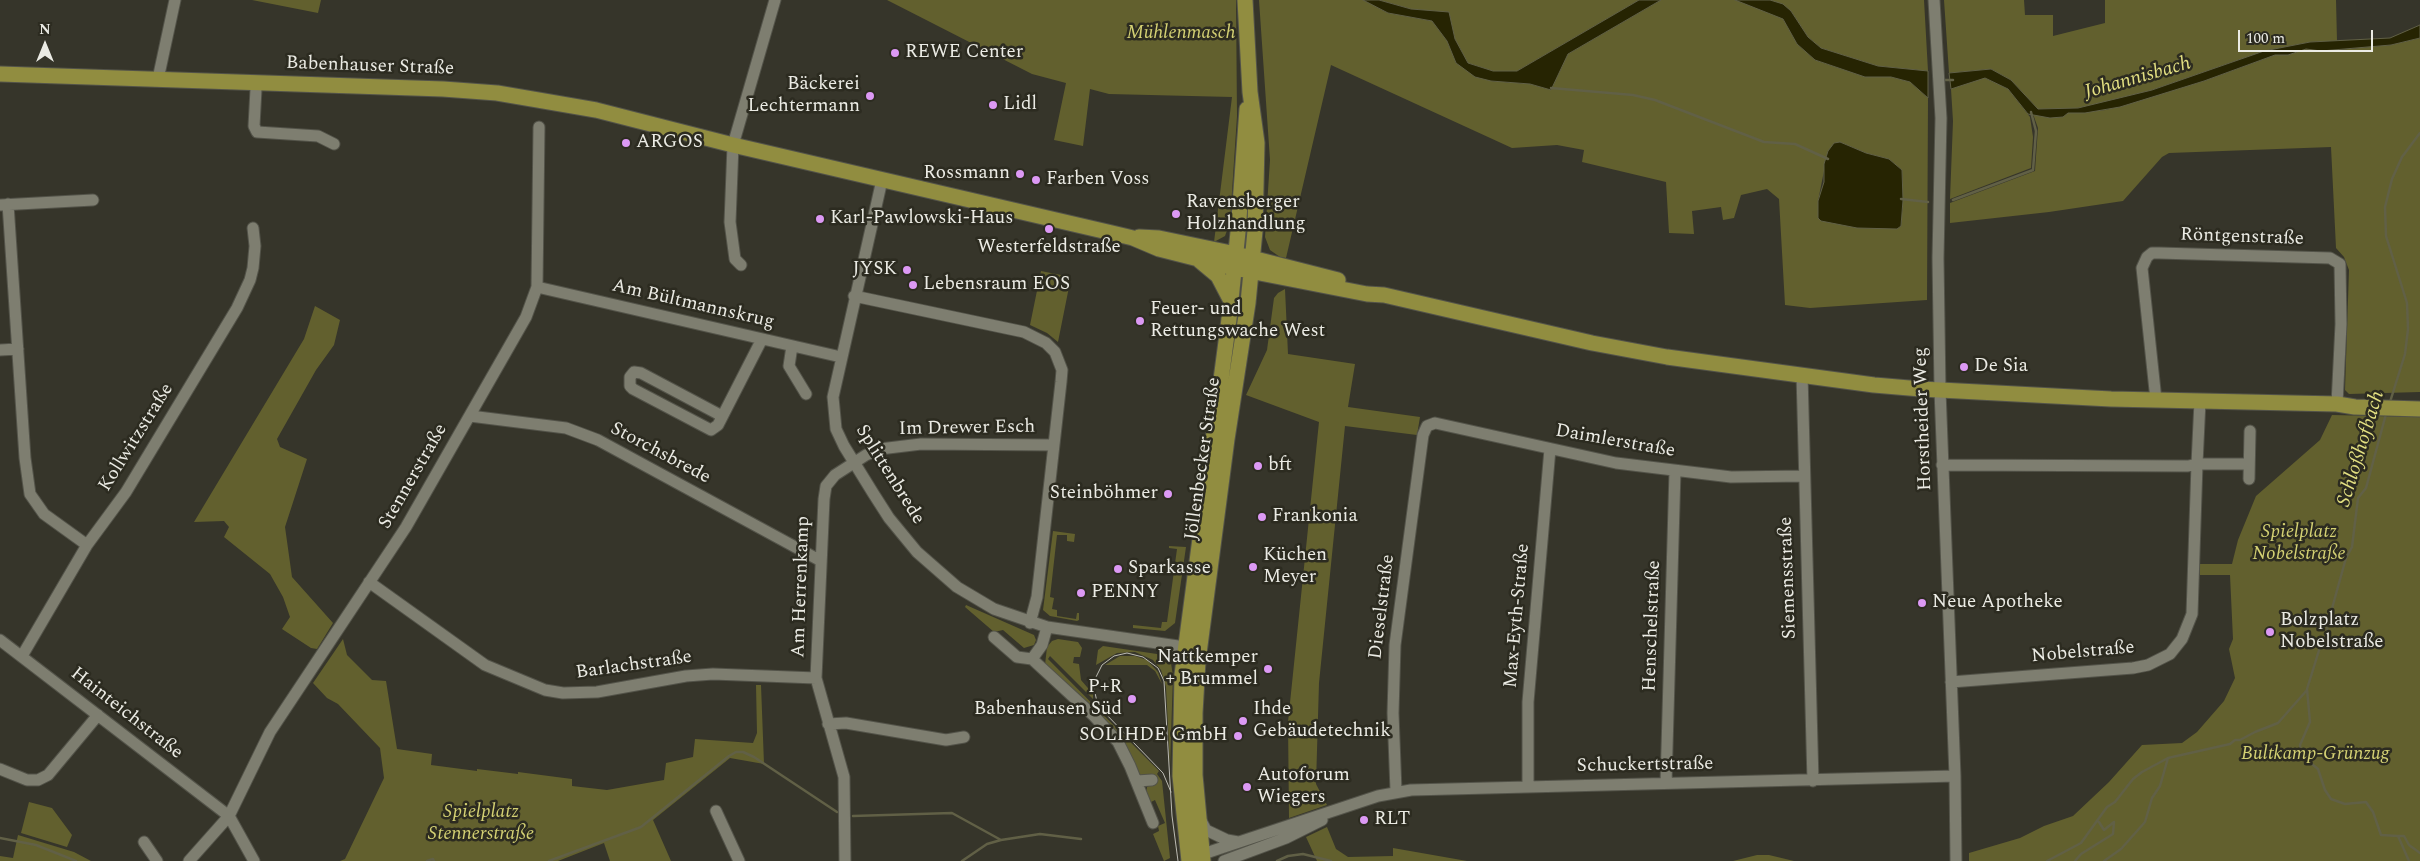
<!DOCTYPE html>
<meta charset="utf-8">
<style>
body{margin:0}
#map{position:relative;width:2420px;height:861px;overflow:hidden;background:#36352a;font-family:Spectral,serif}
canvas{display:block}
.north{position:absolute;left:20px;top:20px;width:50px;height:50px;-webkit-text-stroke:4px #2c2b20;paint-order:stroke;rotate:0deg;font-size:14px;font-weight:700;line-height:20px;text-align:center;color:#ebebe4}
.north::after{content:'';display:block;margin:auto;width:18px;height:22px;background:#ebebe4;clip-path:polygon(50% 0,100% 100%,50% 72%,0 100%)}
.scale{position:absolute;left:2238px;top:30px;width:135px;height:22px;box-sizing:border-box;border:2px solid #ebebe4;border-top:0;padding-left:6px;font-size:15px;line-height:18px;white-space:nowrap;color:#ebebe4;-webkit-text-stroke:4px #2c2b20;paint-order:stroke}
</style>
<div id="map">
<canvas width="2420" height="861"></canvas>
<div class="north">N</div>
<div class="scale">100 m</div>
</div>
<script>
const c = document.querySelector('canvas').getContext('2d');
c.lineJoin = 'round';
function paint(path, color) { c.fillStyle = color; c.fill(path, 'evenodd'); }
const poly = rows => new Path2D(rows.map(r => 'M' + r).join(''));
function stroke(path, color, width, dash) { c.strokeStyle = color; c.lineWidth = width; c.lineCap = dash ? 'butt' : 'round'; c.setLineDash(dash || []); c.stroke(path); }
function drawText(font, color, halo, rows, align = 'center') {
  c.font = font + ' Spectral,serif'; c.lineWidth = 5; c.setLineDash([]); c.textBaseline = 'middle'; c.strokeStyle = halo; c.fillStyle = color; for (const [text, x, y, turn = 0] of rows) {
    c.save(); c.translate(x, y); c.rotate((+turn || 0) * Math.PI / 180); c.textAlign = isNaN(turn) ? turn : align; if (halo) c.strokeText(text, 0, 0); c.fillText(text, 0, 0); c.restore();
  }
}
paint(poly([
 [252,0,321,0,318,13],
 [887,0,1236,0,1237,116,1230,222,1225,236,1214,242,1232,97,1109,94,1090,89,1083,146,1054,140,1066,83,1032,74],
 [1259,0,1363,0,1388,13,1432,21,1447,41,1456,63,1491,81,1530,84,1551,90,1568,54,1661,0,1735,0,1777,15,1783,19,1797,44,1815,60,1865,77,1891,77,1910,82,1928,98,1927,300,1810,308,1785,305,1779,199,1767,189,1741,195,1734,218,1723,220,1721,207,1692,211,1694,234,1669,233,1666,182,1582,162,1584,150,1557,145,1512,148,1331,65,1286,258,1280,257,1270,250,1265,237,1270,160],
 [1840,142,1866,153,1889,159,1902,170,1903,200,1901,226,1897,229,1877,227,1818,201,1828,151],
 [1379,0,1639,0,1517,71,1493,71,1468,63,1455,39,1449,13,1411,9],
 [1770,0,1924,0,1928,71,1878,66,1821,48,1808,37,1791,11],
 [1944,0,2024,0,2025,15,2053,15,2053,36,2105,23,2105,0,2336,0,2337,41,2310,42,2264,51,2152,90,2090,107,2048,110,2038,109,2011,80,1991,69,1949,73],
 [2420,38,2420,392,2349,394,2345,390,2349,270,2344,257,2336,248,2331,147,2169,153,2162,157,2123,201,2049,212,1950,223,1950,203,2035,171,2038,128,2033,114,2050,118,2068,113,2106,110,2204,81,2275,55,2288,55,2306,49,2321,51,2338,50,2391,45],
 [1978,78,1985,78,2008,89,2030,117,2033,137,2031,168,1950,199,1953,121,1951,89],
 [1041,271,1071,277,1058,342,1047,333,1030,325],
 [1285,289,1288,354,1355,364,1348,407,1420,417,1417,435,1345,426,1319,683,1316,784,1327,805,1289,818,1288,722,1319,422,1246,395,1267,350,1274,298,1278,293],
 [315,306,340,320,334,345,316,370,277,439,280,447,307,459,285,527,292,577,333,623,317,649,311,648,282,629,290,617,283,597,270,574,224,537,229,527,224,521,194,522,304,339],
 [2332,415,2420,417,2420,861,1969,861,1969,853,2020,838,2044,826,2073,816,2109,782,2142,745,2182,743,2197,732,2224,701,2235,678,2229,649,2233,639,2230,575,2200,575,2200,564,2232,564,2238,540,2256,496,2320,440],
 [1053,531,1075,534,1074,542,1067,541,1067,535,1057,535,1050,597,1054,598,1052,609,1057,610,1057,616,1076,619,1077,613,1079,613,1079,620,1077,621,1050,616,1043,610],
 [1169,546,1186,547,1175,623,1165,631,1133,628,1133,625,1161,628,1162,622,1167,622,1177,549,1169,548],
 [966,605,1034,635,1036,640,1034,645,1024,648,1003,630,994,632,965,607],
 [343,639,347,655,372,680,386,681,397,749,432,754,431,765,477,771,477,769,518,774,518,772,572,779,572,786,607,790,664,780,666,763,693,757,695,739,753,743,757,733,756,685,761,685,764,764,730,758,653,820,671,861,610,861,604,843,558,861,340,861,345,859,384,778,380,748,338,704,327,698,313,683],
 [1058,639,1078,642,1082,648,1080,657,1074,657,1073,663,1079,664,1081,680,1093,694,1093,699,1050,656,1048,659,1159,771,1157,774,1162,781,1170,858,1164,861,1153,834,1159,831,1158,826,1165,823,1155,800,1149,803,1146,795,1147,787,1151,784,1156,783,1156,776,1141,777,1124,742,1045,665,1047,647,1052,641],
 [1103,646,1157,654,1165,657,1171,663,1173,676,1170,766,1166,687,1161,670,1153,660,1135,652,1117,653,1096,665,1098,650],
 [1120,656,1135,656,1147,660,1158,672,1162,684,1155,671,1147,665,1105,665],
 [29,802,52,808,72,835,67,847,21,833],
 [1327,827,1336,849,1348,857,1393,856,1393,848,1467,861,1317,861,1306,837],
 [18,835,74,852,91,861,0,861,0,856,13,858],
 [1757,855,1769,855,1794,861,1733,861]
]), '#62602e');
const water = poly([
 [1363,0,1379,0,1411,9,1449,12,1455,39,1468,63,1493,71,1517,71,1639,0,1661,0,1568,54,1551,90,1530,84,1491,81,1475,77,1456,63,1447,41,1432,21,1388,13,1363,0],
 [1735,0,1770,0,1783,4,1791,11,1808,37,1821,48,1878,66,1928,71,1928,98,1910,82,1891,77,1865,77,1815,60,1797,44,1783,19,1735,0],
 [2420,25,2420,38,2391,45,2321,51,2306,49,2288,55,2275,55,2204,81,2120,107,2085,113,2068,113,2063,117,2050,118,2028,114,2008,89,1985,78,1951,89,1949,73,1991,69,2011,80,2038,109,2078,108,2152,90,2264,51,2310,42,2390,38,2420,25],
 [1840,142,1866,153,1889,159,1902,170,1903,200,1901,226,1897,229,1857,228,1821,221,1818,218,1818,201,1824,182,1824,164,1828,151,1834,143,1840,142]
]);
paint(water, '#262402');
stroke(water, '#616046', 1);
stroke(poly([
 [1941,80,1953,80],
 [1551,88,1633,95,1655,100,1764,142,1795,144,1828,159],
 [1901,199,1928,202],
 [1953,200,2033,170,2036,131,2031,112],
 [2390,402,2405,354,2408,329,2407,303,2386,236,2385,207,2392,179,2402,157,2420,133],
 [2386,414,2366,488,2358,498,2352,547,2346,558,2331,612,2326,621,2328,633,2321,644,2307,689,2310,722,2300,745,2301,755,2318,769,2325,790,2331,799,2345,804,2366,802,2373,812,2381,835,2398,836,2409,861],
 [853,816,952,813,1001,840],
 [2398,836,2404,836,2409,845,2420,853],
 [0,838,36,845,76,861],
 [427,861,433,859,434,861],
 [549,861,641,827,729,756,736,752,743,752,754,757,837,812],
 [962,861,987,844,1001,840,1040,834,1081,839],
 [1277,861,1288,856,1303,854,1331,861],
 [2047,861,2081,843,2107,807,2115,802,2133,779,2142,772,2168,758,2230,744,2235,740,2240,740,2255,732,2278,723,2307,690],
 [2075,861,2081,854,2113,834,2114,822,2104,830,2099,822],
 [2104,861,2121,849,2145,822,2152,798,2160,786,2168,758]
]), '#616046', 2.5);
const minor = poly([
 [1934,0,1941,118,1938,258,1940,390,1955,776,1956,861],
 [158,79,175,0],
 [253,83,256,89,254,126,257,132,318,136,334,144],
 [882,180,833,397,836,429,844,446,873,493,889,518,917,552,957,587,994,609,1047,627,1185,647],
 [8,204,25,458,30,494,44,514,87,545],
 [0,205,93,200],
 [741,265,735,259,730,222,733,145,775,0],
 [537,287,841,357],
 [854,296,1024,332,1046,343,1055,352,1062,370,1061,382,1037,597,1030,623],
 [792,346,789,366,806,394],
 [0,350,18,349],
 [1802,374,1813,781],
 [2156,400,2142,268,2147,257,2152,253,2159,253,2330,258,2340,264,2341,324,2337,404],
 [2200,401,2197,464,2249,464],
 [470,416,566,428,598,440,821,561],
 [722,416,641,373,634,372,630,377,630,386,633,389,711,430,718,425,762,339],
 [1942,465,2188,466,2197,464,2192,614,2182,639,2170,654,2148,665,2133,668,1951,682],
 [2249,479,2250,431],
 [369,582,485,665,545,690,563,693,597,692,686,676,713,674,816,678],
 [1047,627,1042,645,1032,659,1094,716,1118,742,1130,766,1153,823],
 [994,637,1017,657,1032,659],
 [0,640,229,816,254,861],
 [22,656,87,545,126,492,237,308,250,280,253,268,255,246,253,228],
 [828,724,846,723,946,740,964,737],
 [0,769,27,780,38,780,48,775,98,715],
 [1137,781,1152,780],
 [1666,783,1675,471],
 [1528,786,1528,702,1550,449],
 [1396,791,1393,713,1395,645,1423,435,1427,426,1435,423,1616,463,1731,477,1804,476],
 [716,811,739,861],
 [1200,819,1206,830,1227,840,1238,842],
 [144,842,157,861],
 [1197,856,1378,796,1411,790,1955,776],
 [189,861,229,816,270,732,406,527,526,317,537,287,539,127],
 [845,861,844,777,816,678,824,499,826,486,835,475,866,455,880,449,921,444,1054,445],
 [1224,861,1286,838,1322,820]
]);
const major = poly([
 [0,74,443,89,497,93,538,100,596,110,733,145,1112,233,1133,238,1159,249,1234,268,1367,294,1384,295,1592,343,1667,357,1874,385,1921,389,2111,399,2337,404,2355,407,2420,409],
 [1139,237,1159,238,1236,254,1338,280],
 [1200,261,1218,276,1230,299],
 [1189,861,1180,776,1182,675,1229,319,1238,232,1247,109],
 [1203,861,1195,775,1195,713,1198,661,1227,439,1248,303,1255,231,1257,143,1250,92,1245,0]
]);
stroke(minor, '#535349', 13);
stroke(major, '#535349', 17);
stroke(minor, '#7e7e70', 11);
stroke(major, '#918d40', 15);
stroke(poly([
 [1171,792,1163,773,1102,710,1097,702,1094,688,1096,677,1102,665,1114,656,1127,653,1143,657,1158,668,1164,681,1172,816,1178,861]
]), '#bdbcb4', 1);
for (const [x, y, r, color] of [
 [895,53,5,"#dc99f4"],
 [870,96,5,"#dc99f4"],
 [993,105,5,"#dc99f4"],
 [626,143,5,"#dc99f4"],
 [1020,174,5,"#dc99f4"],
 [1036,180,5,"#dc99f4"],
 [1176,214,5,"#dc99f4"],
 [820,219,5,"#dc99f4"],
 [1049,229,5,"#dc99f4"],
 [907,270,5,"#dc99f4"],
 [913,285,5,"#dc99f4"],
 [1140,321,5,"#dc99f4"],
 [1964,367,5,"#dc99f4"],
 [1258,466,5,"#dc99f4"],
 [1168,494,5,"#dc99f4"],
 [1262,517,5,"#dc99f4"],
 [1253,567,5,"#dc99f4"],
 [1118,569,5,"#dc99f4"],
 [1081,593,5,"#dc99f4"],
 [1922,603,5,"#dc99f4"],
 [2270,632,5,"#dc99f4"],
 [1268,669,5,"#dc99f4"],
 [1132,699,5,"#dc99f4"],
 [1243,721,5,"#dc99f4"],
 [1238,736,5,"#dc99f4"],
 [1247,787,5,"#dc99f4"],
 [1364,820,5,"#dc99f4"]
]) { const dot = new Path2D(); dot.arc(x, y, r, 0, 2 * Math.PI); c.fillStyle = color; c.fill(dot); stroke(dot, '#2c2b20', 2); }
drawText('italic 19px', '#d4d173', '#2c2b20', [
 ["Mühlenmasch",1181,34],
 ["Spielplatz",2299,533],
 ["Nobelstraße",2299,555],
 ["Bultkamp-Grünzug",2315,755],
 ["Spielplatz",481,813],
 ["Stennerstraße",481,835]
]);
drawText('19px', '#ebebe4', '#2c2b20', [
 ["REWE Center",905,53],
 ["Bäckerei",860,85,"right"],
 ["Lechtermann",860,107,"right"],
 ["Lidl",1003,105],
 ["ARGOS",636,143],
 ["Rossmann",1010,174,"right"],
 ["Farben Voss",1046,180],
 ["Ravensberger",1186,203],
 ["Holzhandlung",1186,225],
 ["Karl-Pawlowski-Haus",830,219],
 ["Westerfeldstraße",1049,248,"center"],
 ["JYSK",897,270,"right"],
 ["Lebensraum EOS",923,285],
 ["Feuer- und",1150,310],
 ["Rettungswache West",1150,332],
 ["De Sia",1974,367],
 ["bft",1268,466],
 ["Steinböhmer",1158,494,"right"],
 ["Frankonia",1272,517],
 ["Küchen",1263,556],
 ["Meyer",1263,578],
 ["Sparkasse",1128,569],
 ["PENNY",1091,593],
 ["Neue Apotheke",1932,603],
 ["Bolzplatz",2280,621],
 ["Nobelstraße",2280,643],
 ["Nattkemper",1258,658,"right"],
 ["+ Brummel",1258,680,"right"],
 ["P+R",1122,688,"right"],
 ["Babenhausen Süd",1122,710,"right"],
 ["Ihde",1253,710],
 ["Gebäudetechnik",1253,732],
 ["SOLIHDE GmbH",1228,736,"right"],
 ["Autoforum",1257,776],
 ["Wiegers",1257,798],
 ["RLT",1374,820]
], 'left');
drawText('19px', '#ebebe4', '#2c2b20', [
 ["Babenhauser Straße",370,67,2],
 ["Röntgenstraße",2242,238,2],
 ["Am Bültmannskrug",693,305,13],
 ["Horstheider Weg",1924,419,-92],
 ["Im Drewer Esch",967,429,-1],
 ["Kollwitzstraße",137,438,-58],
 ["Daimlerstraße",1615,442,10],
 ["Storchsbrede",660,454,28],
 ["Jöllenbecker Straße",1204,459,-82],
 ["Splittenbrede",889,475,58],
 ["Stennerstraße",414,477,-60],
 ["Siemensstraße",1789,578,-92],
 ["Am Herrenkamp",802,587,-88],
 ["Dieselstraße",1383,607,-83],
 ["Max-Eyth-Straße",1518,616,-85],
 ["Henschelstraße",1653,626,-88],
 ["Nobelstraße",2083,653,-5],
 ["Barlachstraße",634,666,-8],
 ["Hainteichstraße",126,714,38],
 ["Schuckertstraße",1645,766,-1]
]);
drawText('italic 20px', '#e2df81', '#2c2b20', [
 ["Johannisbach",2138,79,-16],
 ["Schloßhofbach",2362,449,-73]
]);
</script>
